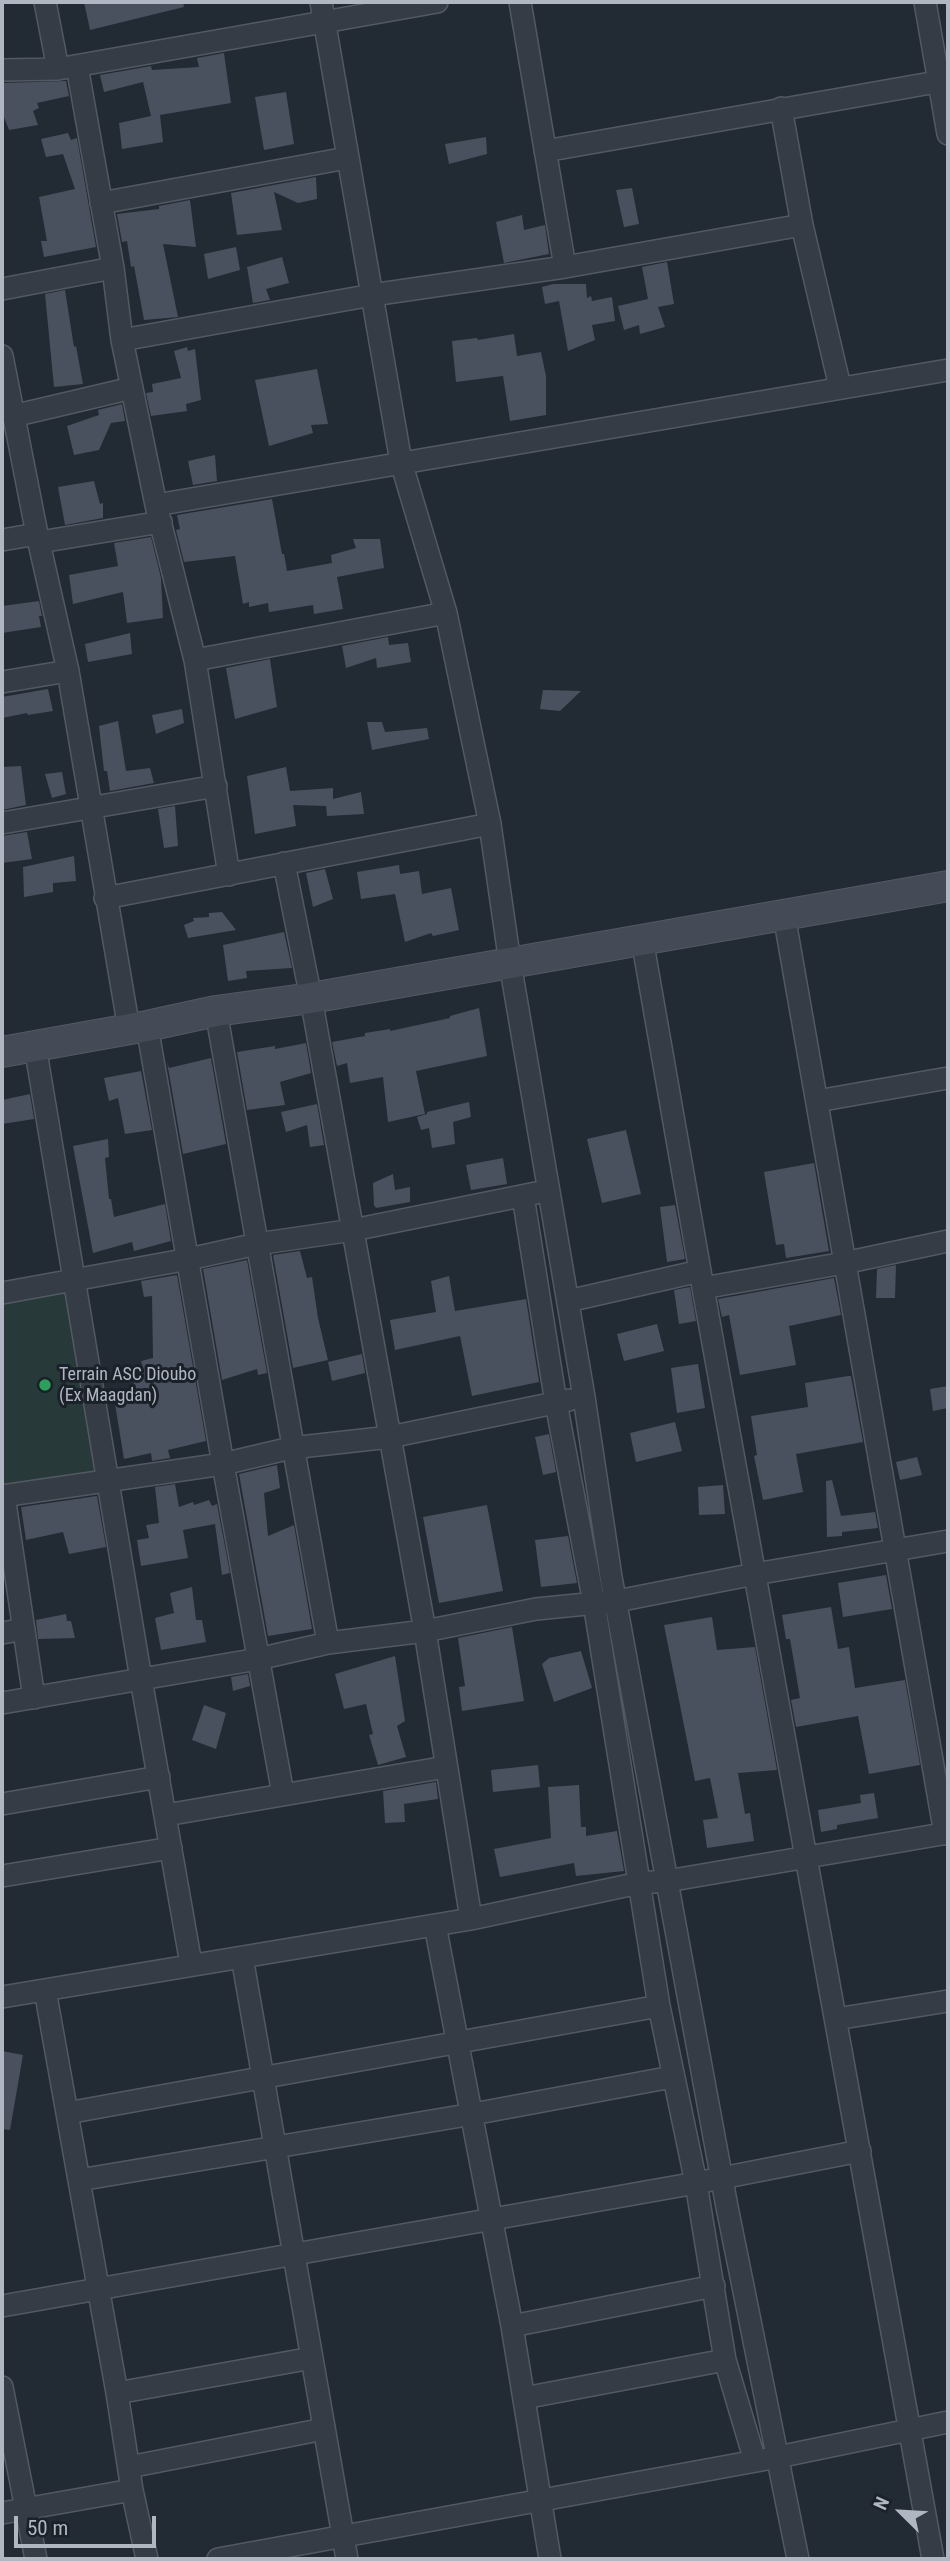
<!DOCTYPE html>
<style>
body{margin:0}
#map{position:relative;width:950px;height:2561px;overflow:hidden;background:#222a34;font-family:"Roboto Condensed",sans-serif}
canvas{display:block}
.frame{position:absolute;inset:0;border:4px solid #b0b6c2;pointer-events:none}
.north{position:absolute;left:866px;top:2477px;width:70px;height:70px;-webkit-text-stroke:5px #1b2129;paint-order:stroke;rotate:294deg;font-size:19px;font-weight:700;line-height:28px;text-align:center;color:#b0b6c2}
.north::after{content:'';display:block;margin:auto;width:24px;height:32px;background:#b0b6c2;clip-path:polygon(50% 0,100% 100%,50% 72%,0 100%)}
.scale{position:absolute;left:14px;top:2516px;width:142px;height:32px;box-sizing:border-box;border:4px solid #b0b6c2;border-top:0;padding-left:9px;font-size:21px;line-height:24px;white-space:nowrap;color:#b0b6c2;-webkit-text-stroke:5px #1b2129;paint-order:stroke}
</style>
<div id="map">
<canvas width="950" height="2561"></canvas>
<div class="frame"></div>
<div class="north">N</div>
<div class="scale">50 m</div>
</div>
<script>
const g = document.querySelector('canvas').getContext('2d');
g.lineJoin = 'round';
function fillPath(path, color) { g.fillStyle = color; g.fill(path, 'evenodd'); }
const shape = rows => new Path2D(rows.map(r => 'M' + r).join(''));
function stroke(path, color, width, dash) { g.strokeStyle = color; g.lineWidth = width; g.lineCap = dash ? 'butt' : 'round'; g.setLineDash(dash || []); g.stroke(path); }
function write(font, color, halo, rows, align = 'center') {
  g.font = font + ' "Roboto Condensed",sans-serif'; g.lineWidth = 6; g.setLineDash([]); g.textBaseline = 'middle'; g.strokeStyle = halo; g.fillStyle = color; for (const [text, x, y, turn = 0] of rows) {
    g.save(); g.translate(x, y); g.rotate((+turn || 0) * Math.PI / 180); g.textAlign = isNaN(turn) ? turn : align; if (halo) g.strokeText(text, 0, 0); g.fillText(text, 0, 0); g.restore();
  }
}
fillPath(shape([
 [72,1287,103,1471,2,1489,2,1299]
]), '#283939');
fillPath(shape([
 [84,2,183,2,184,7,90,30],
 [224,53,231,103,160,115,163,142,122,149,119,123,151,116,143,82,104,92,100,75,151,66,152,70,199,67,197,58],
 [66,81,69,96,37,103,39,108,33,111,38,125,9,130,2,112,2,83],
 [286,92,294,144,264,150,255,97],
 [68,133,71,140,77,138,96,247,44,257,41,241,47,241,39,197,75,189,63,154,46,157,41,139],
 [486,137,487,154,449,164,445,144],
 [316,177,317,199,298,203,274,192,282,230,237,235,231,193],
 [632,188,639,224,624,227,616,190],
 [190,200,196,247,163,244,178,317,144,320,134,266,131,267,127,241,122,242,117,214,159,209,159,206],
 [522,215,524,230,545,225,549,254,504,263,496,222],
 [236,247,240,270,208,279,204,254],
 [282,257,289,283,266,289,270,300,253,303,247,267],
 [667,262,674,304,658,307,665,327,640,334,639,325,624,330,618,306,648,299,642,267],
 [553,284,586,284,587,298,591,296,592,301,612,297,615,321,592,325,595,340,568,351,559,301,545,304,542,287],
 [65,290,74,347,76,346,83,384,54,387,45,294],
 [514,334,517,356,541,352,546,376,546,415,510,421,503,376,456,382,452,341,477,338,478,340],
 [187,347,188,351,195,349,201,400,186,404,187,411,151,416,146,393,153,392,152,384,181,378,174,351],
 [317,369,328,424,311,425,313,433,269,446,255,380],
 [122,404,125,421,111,423,99,450,74,455,67,426,99,415,98,410],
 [215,455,217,481,193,485,188,461],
 [94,481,100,504,103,503,103,518,65,525,58,487],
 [272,499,282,554,284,554,287,571,332,563,331,555,356,548,353,539,380,539,384,568,337,577,343,609,314,614,313,605,269,612,268,603,249,607,249,602,243,604,235,556,184,562,176,530,180,529,177,515],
 [151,537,161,578,163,618,127,623,123,592,73,604,69,575,118,566,114,543],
 [39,601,42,616,39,616,41,627,2,633,2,606],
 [130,633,132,654,88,662,85,644],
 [388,637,389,645,408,643,411,662,377,668,376,658,346,668,342,646],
 [270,659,277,707,235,719,226,668],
 [48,689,53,711,28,715,27,713,2,718,2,697],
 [543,690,581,691,560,711,540,709],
 [182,709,184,723,156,734,152,715],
 [118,721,126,771,150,768,154,783,110,791,107,771,104,771,99,726],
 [367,722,382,722,385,732,427,728,429,739,372,750],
 [21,766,26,805,2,810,2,767],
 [286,767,290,791,333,788,333,799,361,792,364,814,327,816,326,806,293,805,296,826,255,834,247,776],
 [62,772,66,794,52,798,45,774],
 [175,806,178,846,164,848,158,809],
 [27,832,32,859,2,863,2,836],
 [74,856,76,881,53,883,53,892,24,897,23,867],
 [399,865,400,874,419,871,422,894,451,888,459,930,433,936,431,933,405,942,395,894,361,899,357,872],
 [325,869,333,899,313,907,306,873],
 [222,912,236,930,188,938,184,925,194,921,193,918,209,917,209,913],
 [284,932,292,968,246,971,247,978,228,981,223,945],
 [479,1008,487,1056,416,1071,425,1114,388,1122,383,1077,350,1083,347,1063,337,1066,332,1042,365,1036,365,1033,390,1029,390,1031,450,1018,450,1016],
 [306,1043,311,1073,280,1082,285,1105,247,1110,237,1052,275,1046,275,1049],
 [211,1058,226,1144,183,1154,167,1062,169,1068],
 [141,1071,152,1130,125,1134,118,1098,109,1101,104,1078],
 [30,1094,34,1119,2,1124,2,1100],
 [469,1102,471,1117,453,1122,455,1144,432,1148,429,1128,421,1130,417,1117,427,1114,427,1112],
 [317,1104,324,1145,310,1147,307,1125,286,1132,281,1112],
 [626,1130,641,1194,602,1203,587,1139],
 [108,1139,109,1157,105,1158,109,1199,111,1199,114,1217,165,1204,171,1241,134,1251,132,1242,93,1253,73,1146],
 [503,1158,507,1184,471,1190,466,1165],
 [814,1163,829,1251,786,1258,784,1244,776,1245,764,1172],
 [393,1174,395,1190,410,1187,410,1202,376,1208,374,1205,373,1183],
 [675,1205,685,1259,667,1262,660,1207],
 [300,1251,307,1278,312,1277,318,1318,328,1360,293,1368,273,1255],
 [247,1260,267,1373,258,1375,257,1369,222,1380,203,1269],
 [896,1265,895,1298,876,1298,877,1269],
 [177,1275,206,1441,168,1450,170,1458,152,1461,151,1453,124,1459,114,1398,136,1393,132,1373,144,1371,141,1361,153,1358,152,1296,144,1297,141,1281],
 [449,1276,455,1311,526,1299,539,1382,472,1396,460,1336,395,1350,390,1320,436,1312,431,1281],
 [834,1278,841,1315,789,1326,796,1365,740,1375,729,1315,722,1317,718,1299],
 [690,1287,696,1321,679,1324,674,1290],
 [657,1324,664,1351,624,1361,617,1334],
 [362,1354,365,1373,332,1381,328,1362],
 [698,1364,705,1408,677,1413,671,1368],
 [848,1376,851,1376,863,1442,796,1454,803,1492,763,1500,754,1456,757,1455,751,1416,808,1407,805,1383],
 [948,1386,948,1408,933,1411,930,1389],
 [675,1422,682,1451,636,1462,630,1433],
 [549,1434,556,1472,543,1475,535,1437],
 [917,1457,922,1475,900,1480,896,1462],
 [277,1465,280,1488,264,1493,268,1536,294,1525,312,1629,268,1636,239,1474],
 [832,1480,841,1516,875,1512,878,1528,842,1532,842,1536,827,1537,826,1481],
 [175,1484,179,1507,193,1502,194,1505,209,1500,212,1506,217,1504,230,1573,222,1575,215,1524,183,1530,188,1558,141,1566,137,1540,149,1538,146,1525,159,1523,155,1487],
 [723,1485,725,1514,699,1515,698,1487],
 [97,1496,106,1547,69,1554,63,1532,26,1540,21,1507],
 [487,1505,503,1591,439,1603,423,1517],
 [568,1536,577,1583,541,1587,535,1540],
 [886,1575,892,1609,843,1617,838,1583],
 [192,1587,196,1620,202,1620,206,1642,161,1650,155,1618,174,1613,170,1593],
 [831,1607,838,1649,849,1647,855,1688,905,1680,920,1765,869,1774,858,1716,796,1727,791,1700,800,1698,790,1639,786,1639,782,1615],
 [66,1614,67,1621,71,1621,75,1638,38,1639,36,1620],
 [712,1617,717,1650,755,1647,777,1770,738,1773,745,1814,750,1813,754,1841,707,1848,703,1820,718,1818,710,1778,695,1781,664,1625],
 [512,1627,524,1701,462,1711,459,1687,465,1686,458,1638],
 [581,1651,592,1688,554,1702,542,1664,549,1658],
 [395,1656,405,1721,397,1726,406,1757,378,1765,369,1735,373,1734,366,1704,344,1709,335,1674],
 [248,1674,250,1686,233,1691,231,1677],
 [204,1705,226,1713,216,1749,192,1740],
 [538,1765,540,1787,493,1792,491,1770],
 [436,1782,438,1799,404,1804,405,1822,385,1823,383,1791],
 [579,1785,581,1827,586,1827,586,1836,617,1831,624,1871,576,1876,574,1863,500,1877,494,1849,551,1838,548,1787],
 [874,1793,878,1818,837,1825,837,1829,821,1832,818,1810,861,1803,860,1795],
 [2,2051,23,2055,10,2130,2,2129]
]), '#49515e');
const minor = shape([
 [45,2,58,69],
 [321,2,401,462,446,613,490,824,510,963,584,1397,611,1577,727,2207,798,2559],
 [520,2,565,267],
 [925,2,948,134],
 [77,66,113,268,122,340,156,505,195,660,229,875],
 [2,70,58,69,437,2],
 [781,108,802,225,840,387],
 [545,151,948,80],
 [101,203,347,158],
 [2,289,113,268],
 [122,340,372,295,565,267,802,225],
 [2,356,37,534,68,671,129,1029],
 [13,416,132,388],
 [156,505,948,370],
 [2,540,37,534],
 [40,542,161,522],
 [195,660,446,613],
 [2,682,68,671],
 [2,823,216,786],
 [284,863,311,998,425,1631,471,1919],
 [105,898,490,824],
 [784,915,945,1834],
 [642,939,703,1288,933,2559],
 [216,1011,328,1643],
 [147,1026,223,1464,283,1794],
 [35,1046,141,1679,191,1964],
 [817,1101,948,1078],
 [523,1196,556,1403,594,1603,659,2006,696,2183,725,2360,755,2461],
 [703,1288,844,1263,948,1241],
 [2,1293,189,1259,257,1244,353,1230,536,1193],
 [568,1301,700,1271],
 [2,1496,223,1464,291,1448,390,1437,569,1400],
 [4,1496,34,1698],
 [2,1633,24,1629],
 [2,1703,258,1659,328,1643,425,1631,536,1609,617,1601,755,1574,948,1541],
 [2,1804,159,1777],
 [166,1815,446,1767],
 [2,1876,171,1848],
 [435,1925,512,2326,550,2559],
 [242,1957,347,2559],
 [45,1990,117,2393,132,2490,147,2559],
 [2,1997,471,1919,639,1883,667,1881,948,1833],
 [836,2019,948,2001],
 [67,2113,659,2006],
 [79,2180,473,2114,672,2077],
 [2,2306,696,2183,860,2151],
 [512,2326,714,2286],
 [2,2387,36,2559],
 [117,2393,312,2358],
 [524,2398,725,2360],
 [129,2467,324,2429],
 [2,2513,132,2490],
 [218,2559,778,2457,948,2422]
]);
const secondary = shape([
 [2,1052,147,1026,216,1011,311,998,948,886]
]);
stroke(minor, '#535963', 24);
stroke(secondary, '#535963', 32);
stroke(minor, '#353c45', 21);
stroke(secondary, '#444b57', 30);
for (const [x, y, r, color] of [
 [45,1385,7,"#2e9e5b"]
]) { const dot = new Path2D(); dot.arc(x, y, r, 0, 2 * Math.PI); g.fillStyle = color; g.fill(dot); stroke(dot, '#1b2129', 2.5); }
write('18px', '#b0b6c2', '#1b2129', [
 ["Terrain ASC Dioubo",59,1375],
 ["(Ex Maagdan)",59,1396]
], 'left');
</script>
